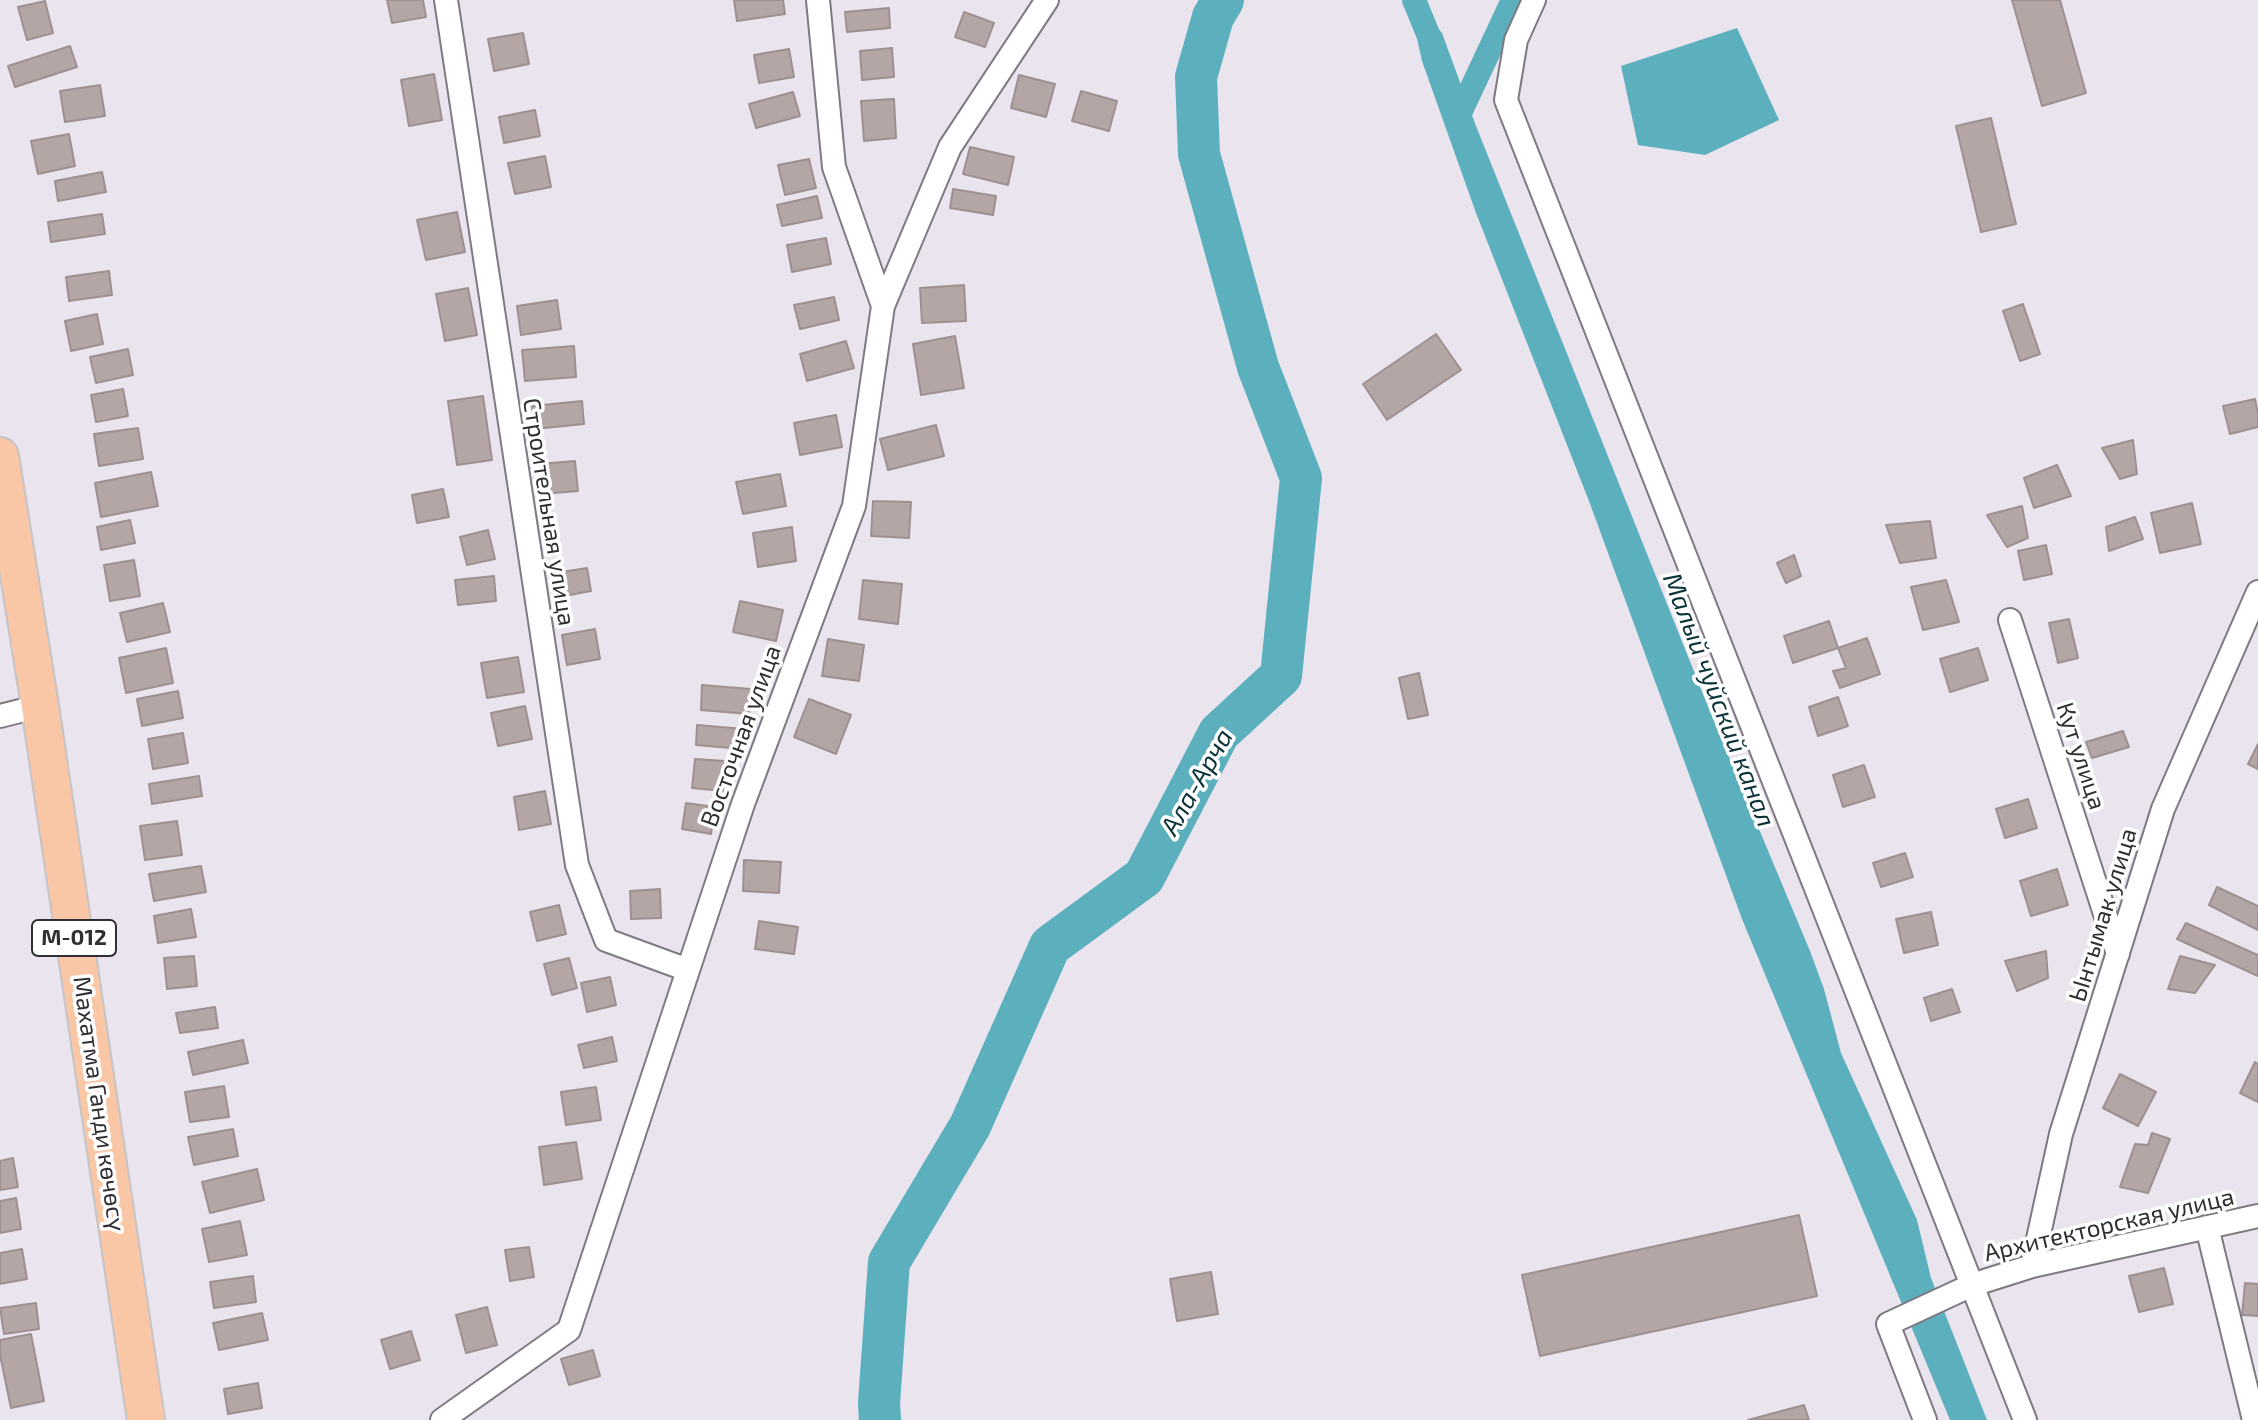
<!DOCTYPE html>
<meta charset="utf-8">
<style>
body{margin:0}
canvas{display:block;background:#eae4ef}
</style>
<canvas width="2258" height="1420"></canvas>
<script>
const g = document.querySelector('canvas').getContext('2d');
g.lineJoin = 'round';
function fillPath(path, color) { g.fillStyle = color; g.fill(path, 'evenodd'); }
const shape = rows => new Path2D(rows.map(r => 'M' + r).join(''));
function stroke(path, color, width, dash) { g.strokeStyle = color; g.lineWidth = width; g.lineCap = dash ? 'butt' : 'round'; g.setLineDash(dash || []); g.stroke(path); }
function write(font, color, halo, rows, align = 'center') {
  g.font = font + ' "Exo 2",sans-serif'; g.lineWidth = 7; g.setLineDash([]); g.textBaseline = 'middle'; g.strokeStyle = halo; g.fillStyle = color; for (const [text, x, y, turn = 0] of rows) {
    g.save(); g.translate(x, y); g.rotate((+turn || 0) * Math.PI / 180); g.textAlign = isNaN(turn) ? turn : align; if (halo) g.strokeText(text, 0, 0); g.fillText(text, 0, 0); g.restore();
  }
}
fillPath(shape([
 [1429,18,1442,33,1476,126,1715,724,1810,951,1824,989,1841,1053,1917,1220,1931,1278,1987,1420,1950,1420,1742,919,1589,501,1476,213,1422,61,1414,25],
 [1737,28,1779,120,1705,155,1638,145,1621,66]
]), '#5cafbd');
stroke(shape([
 [1414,0,1435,51],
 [1460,113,1513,0]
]), '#5cafbd', 24);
stroke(shape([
 [880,1420,879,1403,889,1262,970,1126,1050,946,1144,877,1219,733,1281,676,1301,478,1258,367,1199,154,1196,77,1213,17,1223,0]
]), '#5cafbd', 42);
const building = shape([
 [387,0,423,0,426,17,392,23,387,0],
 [734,0,783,0,785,14,737,21,734,0],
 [2012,0,2060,0,2086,93,2042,106,2012,0],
 [45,1,53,33,27,40,18,7,45,1],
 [889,8,890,28,847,32,845,12,889,8],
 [964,12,994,23,985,47,955,37,964,12],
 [523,33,529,64,494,71,488,39,523,33],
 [70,46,77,67,15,87,8,66,70,46],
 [892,48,894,77,862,80,860,51,892,48],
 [789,49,794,77,759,83,754,55,789,49],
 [434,74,442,120,409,126,401,80,434,74],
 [1019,75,1055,84,1046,117,1011,108,1019,75],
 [100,85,105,116,65,122,60,91,100,85],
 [1081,91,1117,101,1109,131,1072,121,1081,91],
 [793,92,800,116,756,128,749,104,793,92],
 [894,99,896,138,864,141,861,101,894,99],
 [535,110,540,136,504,143,499,117,535,110],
 [1991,118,2016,224,1981,232,1956,126,1991,118],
 [69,134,75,166,38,174,31,141,69,134],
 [970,147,1014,157,1008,185,963,174,970,147],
 [545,156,551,187,515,194,508,163,545,156],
 [809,159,816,188,785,195,778,165,809,159],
 [102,172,106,192,58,201,55,181,102,172],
 [953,189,996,196,993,215,950,208,953,189],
 [817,196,822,218,782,226,777,205,817,196],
 [457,212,465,252,426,260,417,220,457,212],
 [102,214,105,234,51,242,48,222,102,214],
 [826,238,831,264,792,272,787,245,826,238],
 [109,271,112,295,69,301,66,277,109,271],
 [964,285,966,321,922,323,920,288,964,285],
 [468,288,477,335,445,341,436,294,468,288],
 [834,297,839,320,800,329,794,305,834,297],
 [557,300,561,329,521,335,517,306,557,300],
 [2023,304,2040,354,2020,361,2003,311,2023,304],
 [97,314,103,344,71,351,65,321,97,314],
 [1436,334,1461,370,1387,420,1363,384,1436,334],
 [955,336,964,388,921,395,913,344,955,336],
 [846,341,854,368,807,381,800,354,846,341],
 [574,346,576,377,525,381,522,350,574,346],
 [128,349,133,375,96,383,90,357,128,349],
 [123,389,128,416,96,422,91,395,123,389],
 [483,396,492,460,457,465,448,401,483,396],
 [2255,399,2258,414,2258,427,2230,434,2223,406,2255,399],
 [582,401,584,424,535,429,532,406,582,401],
 [836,415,842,447,800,455,794,423,836,415],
 [936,425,944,456,888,470,880,439,936,425],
 [138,428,143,459,99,466,94,434,138,428],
 [2133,440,2137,474,2120,479,2102,448,2133,440],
 [575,461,578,491,542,494,539,464,575,461],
 [2057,465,2071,496,2034,508,2024,478,2057,465],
 [151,472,158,506,101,517,95,483,151,472],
 [780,474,786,506,743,514,736,482,780,474],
 [443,489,449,517,417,523,412,495,443,489],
 [873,501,911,502,909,538,871,536,873,501],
 [2192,503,2201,544,2160,553,2151,513,2192,503],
 [2022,506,2028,538,2007,547,1987,515,2022,506],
 [2135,517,2143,539,2109,551,2106,527,2135,517],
 [130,520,135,543,101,550,97,527,130,520],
 [1930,521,1936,558,1900,563,1886,525,1930,521],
 [792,527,796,561,758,567,753,533,792,527],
 [488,530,495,559,467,565,460,537,488,530],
 [2046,545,2052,574,2024,580,2018,551,2046,545],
 [1794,555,1801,576,1786,583,1777,563,1794,555],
 [134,560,140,596,110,601,104,565,134,560],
 [587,568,591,591,559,597,555,573,587,568],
 [494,576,496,601,458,605,455,580,494,576],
 [863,580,902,584,898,624,859,619,863,580],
 [1946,580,1959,622,1923,630,1911,587,1946,580],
 [740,601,783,610,776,641,733,632,740,601],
 [163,603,170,632,127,642,120,613,163,603],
 [2069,619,2078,658,2058,663,2049,623,2069,619],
 [1829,621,1838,648,1793,663,1784,636,1829,621],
 [595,629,600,659,567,665,562,635,595,629],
 [1867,638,1880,674,1840,688,1833,671,1846,668,1838,648,1867,638],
 [828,639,864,645,859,681,822,676,828,639],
 [166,648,173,683,126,693,119,658,166,648],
 [1978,648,1988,680,1950,692,1940,659,1978,648],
 [518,657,524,692,487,698,481,663,518,657],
 [1419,673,1428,715,1408,719,1399,678,1419,673],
 [702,685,751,689,749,714,701,710,702,685],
 [178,691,183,718,142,726,137,699,178,691],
 [1838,697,1848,726,1818,736,1809,707,1838,697],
 [809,699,851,715,836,754,794,737,809,699],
 [525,706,532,739,498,746,491,713,525,706],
 [697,725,744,729,743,749,696,745,697,725],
 [2123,731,2129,747,2092,758,2086,742,2123,731],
 [183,733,188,763,153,769,148,739,183,733],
 [2258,744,2258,769,2248,764,2258,744],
 [695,759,725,761,723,791,692,788,695,759],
 [1864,765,1875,797,1843,807,1833,775,1864,765],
 [199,776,202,796,152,804,149,784,199,776],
 [545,791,551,824,519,830,514,797,545,791],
 [2028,799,2037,828,2005,838,1996,809,2028,799],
 [686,803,715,807,711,834,682,829,686,803],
 [177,821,182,855,145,860,140,826,177,821],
 [1905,853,1913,877,1881,887,1873,863,1905,853],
 [744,860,781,862,779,893,743,891,744,860],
 [201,866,206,892,154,901,149,874,201,866],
 [2057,869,2068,905,2031,916,2020,881,2057,869],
 [2217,887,2258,906,2258,930,2209,905,2217,887],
 [660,889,661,918,631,919,630,891,660,889],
 [559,905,566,934,537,941,530,912,559,905],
 [191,909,196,937,158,943,154,916,191,909],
 [1931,912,1938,945,1904,953,1896,919,1931,912],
 [759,921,798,927,794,954,755,949,759,921],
 [2186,923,2258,955,2258,976,2177,939,2186,923],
 [2046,951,2048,978,2017,991,2005,961,2046,951],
 [194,956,197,986,167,989,164,958,194,956],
 [2180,956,2215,965,2195,993,2168,989,2180,956],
 [569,958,577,988,552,995,544,964,569,958],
 [610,977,616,1005,587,1012,581,983,610,977],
 [1952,989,1960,1012,1931,1021,1924,998,1952,989],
 [215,1007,218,1028,180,1033,176,1013,215,1007],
 [612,1037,617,1061,584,1068,578,1045,612,1037],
 [243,1040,248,1063,193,1075,188,1052,243,1040],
 [2255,1062,2258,1064,2258,1102,2240,1093,2255,1062],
 [2120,1074,2156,1092,2138,1126,2103,1108,2120,1074],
 [224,1086,229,1117,190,1122,185,1092,224,1086],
 [596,1087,601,1120,566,1125,561,1092,596,1087],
 [233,1129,238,1156,194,1165,188,1137,233,1129],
 [2152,1133,2170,1139,2148,1193,2120,1187,2135,1144,2148,1145,2152,1133],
 [576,1142,582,1179,544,1185,539,1147,576,1142],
 [13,1158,18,1187,0,1190,0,1161,13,1158],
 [257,1169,264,1200,210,1213,202,1182,257,1169],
 [16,1198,21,1229,0,1233,0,1201,16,1198],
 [1799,1215,1817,1296,1540,1356,1522,1275,1799,1215],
 [240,1221,247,1255,209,1262,202,1229,240,1221],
 [529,1247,534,1277,510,1281,505,1250,529,1247],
 [22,1249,27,1279,0,1284,0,1253,22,1249],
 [2164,1268,2173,1304,2139,1312,2129,1276,2164,1268],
 [1211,1272,1218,1314,1177,1321,1170,1279,1211,1272],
 [253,1276,256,1302,214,1308,210,1282,253,1276],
 [2245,1283,2258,1284,2258,1316,2242,1315,2245,1283],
 [36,1303,39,1329,4,1334,0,1308,36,1303],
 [487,1307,497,1345,466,1353,456,1315,487,1307],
 [262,1313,268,1340,219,1350,213,1323,262,1313],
 [411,1331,420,1360,390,1369,381,1340,411,1331],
 [31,1334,44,1401,11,1408,0,1355,0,1340,31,1334],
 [593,1350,600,1376,569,1385,561,1359,593,1350],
 [258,1383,262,1408,228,1414,224,1389,258,1383],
 [1804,1405,1809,1420,1748,1420,1804,1405]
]);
fillPath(building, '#b5a6a6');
stroke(building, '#9e908f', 2);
const street = shape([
 [446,0,577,865,606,940,688,970],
 [1534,0,1516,40,1506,100,2025,1420],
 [883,306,950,147,1047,0],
 [2010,620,2118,954],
 [0,716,40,706],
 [2207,1227,2254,1420],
 [2032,1266,2061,1134,2163,809,2258,592],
 [442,1420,569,1330,743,804,854,506,883,306,834,167,818,0],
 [1925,1420,1888,1324,1972,1285,2032,1266,2258,1216]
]);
const primary = shape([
 [0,456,40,706,146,1420]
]);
stroke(street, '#7e7983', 26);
stroke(primary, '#c5c4c6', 40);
stroke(street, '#fff', 22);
stroke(primary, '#f9c7a6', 36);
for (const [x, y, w] of [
 [74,938,84]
]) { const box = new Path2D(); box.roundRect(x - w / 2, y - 18, w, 36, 6); g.fillStyle = '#fff'; g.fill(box); stroke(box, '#312e33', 2); }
write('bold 22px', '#312e33', null, [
 ["М-012",74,938]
]);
write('24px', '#312e33', '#fff', [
 ["Строительная улица",549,512,81],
 ["Восточная улица",741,736,-70],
 ["Кут улица",2081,756,72],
 ["Ынтымак улица",2103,915,-73],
 ["Махатма Ганди көчөсү",99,1104,82],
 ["Архитекторская улица",2109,1225,-13]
]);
write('italic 26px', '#0a3339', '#fff', [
 ["Малый чуйский канал",1719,700,69],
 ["Ала-Арча",1197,782,-60]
]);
</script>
